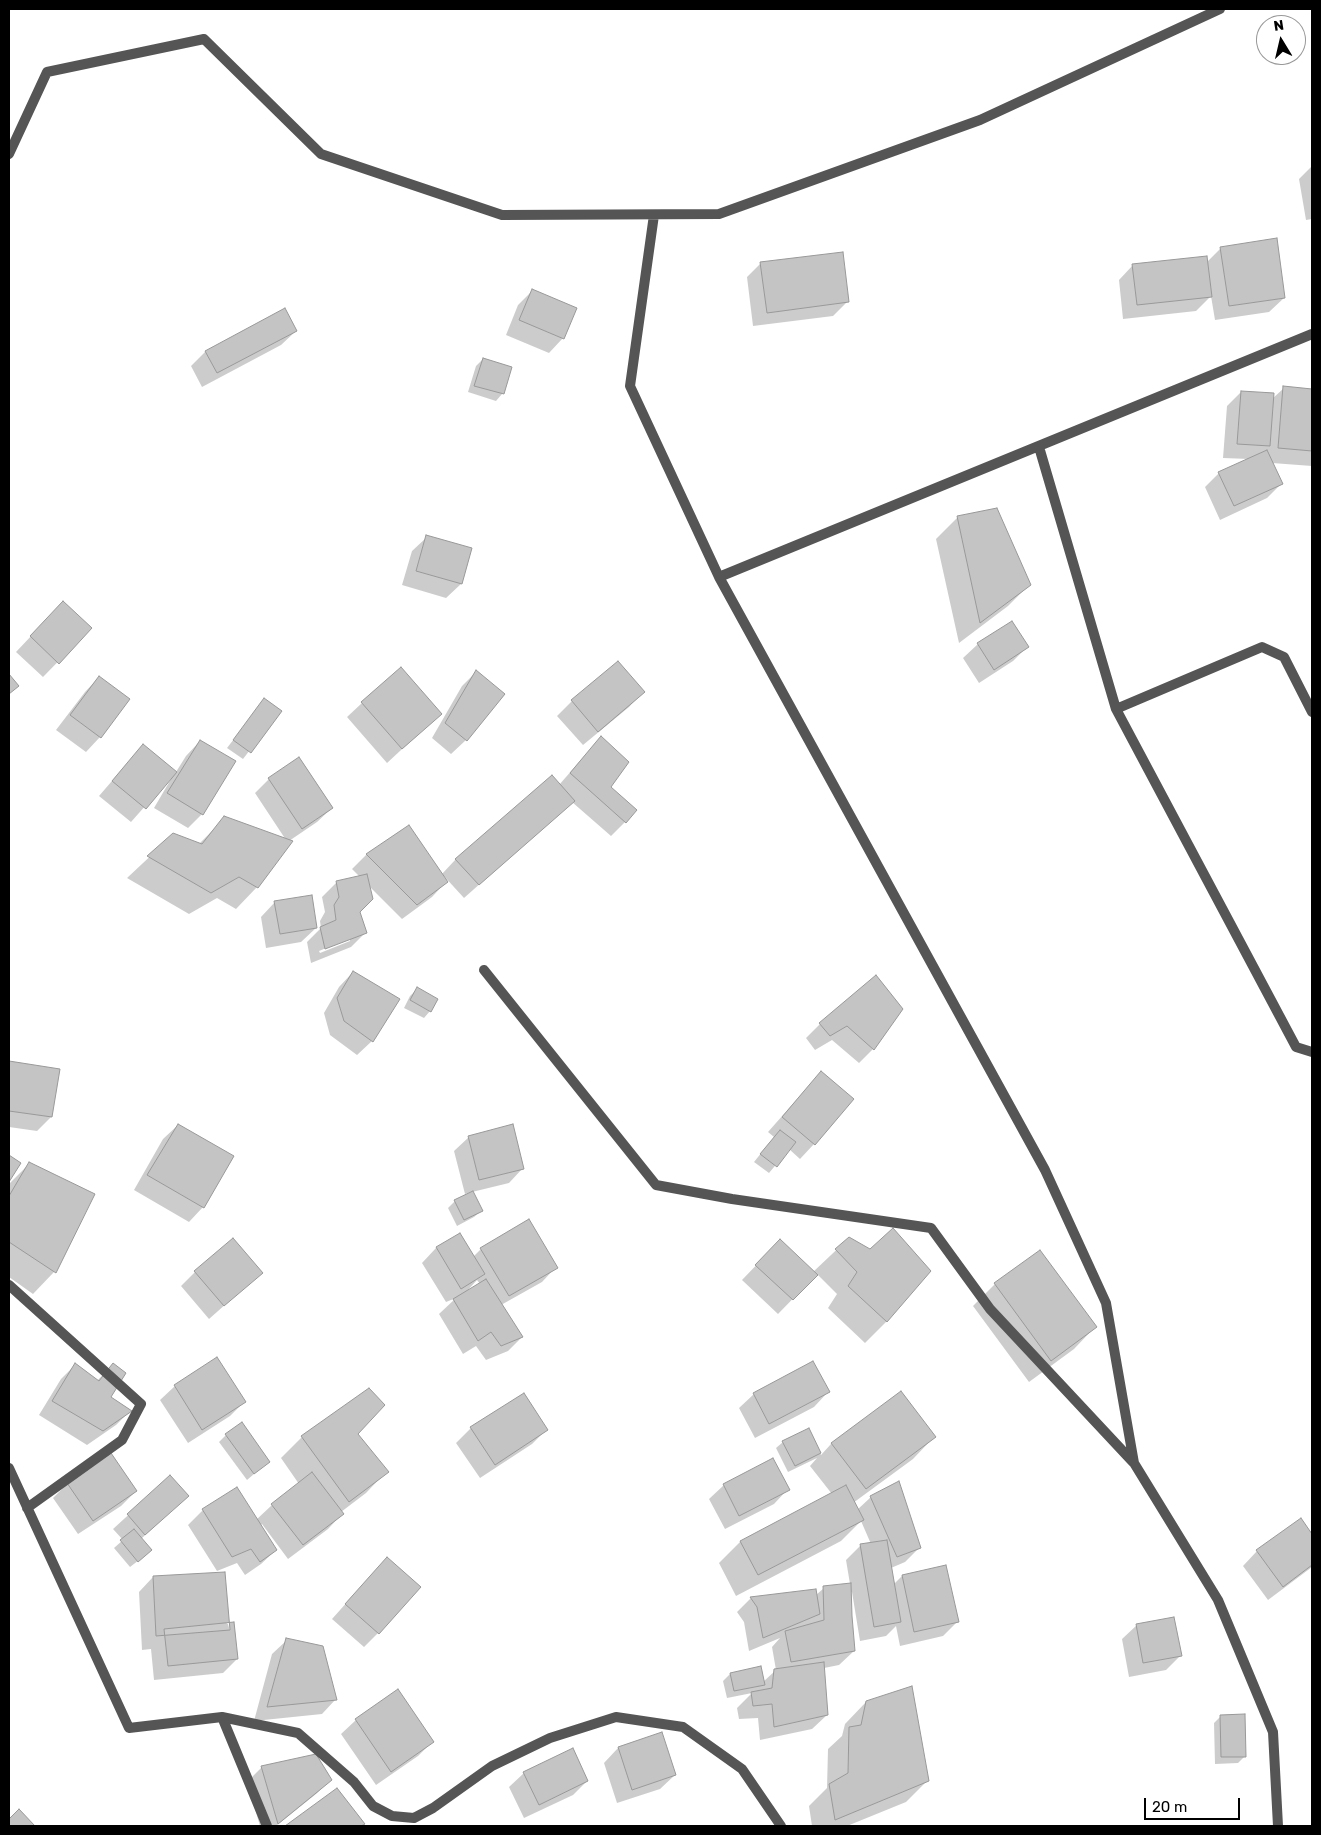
<!DOCTYPE html>
<style>
body{margin:0}
#map{position:relative;width:1321px;height:1835px;overflow:hidden;background:#fff;font-family:Rubik,sans-serif}
canvas{display:block}
.frame{position:absolute;inset:0;border:10px solid #000;pointer-events:none}
.north{position:absolute;left:1256px;top:15px;width:50px;height:50px;box-sizing:border-box;background:#fff;border:1px solid #999;border-radius:50%;rotate:351deg;font-size:14px;font-weight:700;line-height:20px;text-align:center;color:#000}
.north::after{content:'';display:block;margin:auto;width:18px;height:22px;background:#000;clip-path:polygon(50% 0,100% 100%,50% 72%,0 100%)}
.scale{position:absolute;left:1144px;top:1798px;width:96px;height:22px;box-sizing:border-box;border:2px solid #000;border-top:0;padding-left:6px;font-size:15px;line-height:18px;white-space:nowrap;color:#000;-webkit-text-stroke:4px #fff;paint-order:stroke}
</style>
<div id="map">
<canvas width="1321" height="1835"></canvas>
<div class="frame"></div>
<div class="north">N</div>
<div class="scale">20 m</div>
</div>
<script>
const g = document.querySelector('canvas').getContext('2d');
g.lineJoin = 'round';
function fillPath(path, color) { g.fillStyle = color; g.fill(path, 'evenodd'); }
const shape = rows => new Path2D(rows.map(r => 'M' + r).join(''));
function stroke(path, color, width, dash) { g.strokeStyle = color; g.lineWidth = width; g.lineCap = dash ? 'butt' : 'round'; g.setLineDash(dash || []); g.stroke(path); }
fillPath(shape([
 [1312,166,1312,219,1306,220,1299,179],
 [1221,248,1284,298,1269,312,1215,320,1211,296,1196,311,1123,319,1119,280,1133,265,1207,262],
 [761,263,847,302,833,316,753,326,747,277],
 [533,290,563,338,549,353,506,335,518,305],
 [285,310,296,331,281,345,202,387,191,366,205,352],
 [483,359,511,367,502,394,496,401,468,392,476,366],
 [1284,388,1312,390,1312,466,1272,463,1281,484,1267,498,1220,520,1205,487,1219,473,1249,459,1223,458,1227,406,1241,392,1272,399],
 [958,517,1030,584,1008,606,959,643,936,539],
 [427,537,461,584,446,598,402,585,412,551],
 [49,617,91,628,43,677,16,652],
 [978,644,1027,647,1013,661,979,683,963,658],
 [618,663,643,692,629,707,583,745,557,716,572,701],
 [476,672,466,740,451,754,432,738,462,686],
 [99,677,128,699,100,737,86,752,56,730,85,692],
 [264,700,280,711,243,759,227,748],
 [362,703,440,714,387,763,347,717],
 [601,737,609,788,625,822,611,836,572,802,464,898,443,875,446,882,432,897,402,919,369,886,359,912,365,933,351,947,311,963,307,942,321,928,320,921,325,912,322,897,337,882,360,877,352,869,366,855,409,827,441,875,456,859,559,785],
 [350,938,350,941,320,953,319,951],
 [200,741,202,814,188,828,154,808,171,779,170,778,131,822,99,796,143,745,176,772,186,756],
 [269,779,332,808,317,822,289,841,257,887,236,909,217,898,189,914,127,878,174,834,199,844,225,818,286,840,255,793],
 [275,902,316,928,301,942,266,948,261,917],
 [353,972,372,1041,357,1055,330,1035,324,1013,339,987],
 [417,989,430,1011,424,1018,404,1008,410,996],
 [901,1009,873,1049,859,1063,832,1040,815,1050,806,1038,820,1024],
 [9,1062,58,1070,51,1117,37,1131,9,1127],
 [821,1072,814,1144,800,1159,789,1149,769,1173,754,1162,774,1137,768,1132],
 [178,1125,203,1207,189,1222,134,1190,163,1139],
 [469,1137,523,1168,509,1183,472,1192,481,1211,474,1217,457,1226,448,1208,455,1201,472,1192,465,1194,454,1151],
 [30,1163,94,1195,54,1272,33,1294,9,1277,9,1184],
 [460,1235,473,1257,481,1249,556,1267,542,1282,501,1305,522,1337,508,1351,486,1360,476,1346,463,1354,439,1314,456,1298,446,1302,422,1263,436,1248],
 [477,1280,480,1284,467,1291],
 [849,1238,887,1321,865,1343,828,1308,837,1294,817,1274,778,1314,742,1280,766,1255,813,1272],
 [1039,1252,1095,1327,1074,1349,1029,1382,973,1306,995,1284],
 [195,1272,261,1273,209,1319,181,1286],
 [76,1364,97,1381,113,1364,110,1397,130,1411,116,1425,87,1445,39,1415,61,1379],
 [175,1386,244,1402,230,1416,188,1443,160,1400],
 [828,1392,814,1407,755,1438,739,1408,754,1394],
 [901,1393,934,1437,913,1459,853,1503,857,1510,871,1497,919,1548,905,1562,891,1568,894,1584,902,1576,957,1622,943,1636,900,1646,896,1626,886,1636,860,1641,852,1592,850,1592,854,1651,839,1665,824,1668,827,1715,812,1729,760,1740,758,1718,739,1719,737,1708,752,1693,727,1698,723,1681,730,1674,763,1682,776,1670,772,1647,780,1638,749,1651,744,1622,737,1612,751,1598,815,1590,816,1595,824,1588,850,1584,846,1560,860,1546,871,1544,861,1521,841,1541,736,1596,719,1563,740,1542,832,1494,810,1466,817,1458,788,1472,776,1448,783,1442,808,1429,821,1455,831,1444],
 [523,1395,546,1430,532,1444,480,1478,456,1443,471,1428],
 [356,1434,387,1471,366,1493,341,1512,342,1514,328,1529,288,1559,262,1524,260,1526,276,1550,261,1564,245,1575,237,1563,217,1571,188,1525,203,1510,236,1489,256,1520,272,1505,299,1484,281,1458,302,1437],
 [226,1435,268,1462,247,1480,219,1442],
 [170,1477,187,1496,141,1539,143,1557,130,1567,114,1548,123,1540,113,1529],
 [67,1484,136,1491,121,1506,78,1534,53,1498],
 [724,1485,788,1489,774,1504,725,1529,709,1499],
 [1300,1520,1312,1536,1312,1567,1268,1600,1243,1566,1257,1551],
 [373,1573,378,1633,364,1647,332,1619],
 [153,1577,228,1624,237,1659,223,1673,154,1680,151,1649,142,1650,139,1592],
 [1137,1625,1180,1656,1166,1670,1129,1677,1122,1639],
 [287,1640,336,1699,322,1714,254,1721,272,1654],
 [397,1691,432,1742,418,1756,376,1785,341,1734,356,1720],
 [866,1702,927,1781,906,1802,847,1826,812,1826,809,1806,827,1788,828,1749,842,1736,845,1724],
 [1221,1716,1245,1756,1238,1763,1215,1764,1214,1723],
 [661,1734,675,1775,660,1789,617,1803,604,1763,618,1748],
 [262,1767,330,1780,316,1794,276,1826,260,1826,247,1782],
 [524,1773,587,1781,573,1795,524,1818,509,1787],
 [337,1789,363,1824,360,1826,288,1826]
]), '#0003');
const building = shape([
 [1277,238,1285,298,1229,306,1220,247,1277,238],
 [843,252,849,302,767,313,760,262,843,252],
 [1207,256,1212,297,1137,305,1132,264,1207,256],
 [532,289,577,308,564,339,519,320,532,289],
 [285,308,297,331,217,373,205,351,285,308],
 [483,358,512,367,504,394,474,386,483,358],
 [1283,386,1312,389,1312,451,1278,448,1283,386],
 [1241,391,1274,393,1270,446,1237,444,1241,391],
 [1267,450,1283,484,1234,506,1218,472,1267,450],
 [997,508,1031,585,980,623,957,516,997,508],
 [426,535,472,548,462,584,416,571,426,535],
 [63,601,92,628,59,664,30,636,63,601],
 [1012,621,1029,647,994,670,977,643,1012,621],
 [618,661,645,692,598,732,571,700,618,661],
 [401,667,442,714,402,749,361,702,401,667],
 [476,670,505,694,467,741,445,723,476,670],
 [9,674,19,686,9,694,9,674],
 [99,676,130,699,101,738,70,715,99,676],
 [264,698,282,711,251,753,233,740,264,698],
 [601,736,629,762,611,787,637,810,626,823,570,773,601,736],
 [200,740,236,761,203,815,167,793,200,740],
 [143,744,177,772,146,809,112,781,143,744],
 [299,757,333,808,302,829,268,778,299,757],
 [552,775,575,801,479,885,455,859,552,775],
 [224,816,293,841,258,888,239,877,211,893,147,856,173,833,202,844,224,816],
 [409,825,448,882,417,905,366,854,409,825],
 [367,874,373,899,360,912,367,933,325,949,320,927,336,920,334,905,339,897,336,881,367,874],
 [312,895,317,928,280,934,274,901,312,895],
 [353,971,400,999,373,1042,344,1021,337,998,353,971],
 [876,975,903,1009,874,1050,847,1026,830,1036,819,1023,876,975],
 [417,987,438,999,431,1012,410,1000,417,987],
 [9,1061,60,1069,52,1117,9,1111,9,1061],
 [821,1071,854,1099,815,1145,782,1117,821,1071],
 [178,1124,234,1156,204,1208,147,1175,178,1124],
 [513,1124,524,1169,479,1180,468,1136,513,1124],
 [780,1130,796,1142,777,1167,760,1154,780,1130],
 [9,1155,21,1163,9,1182,9,1155],
 [29,1162,95,1194,56,1273,9,1242,9,1196,29,1162],
 [473,1191,483,1211,464,1220,454,1200,473,1191],
 [529,1219,558,1268,509,1296,480,1248,529,1219],
 [893,1228,931,1271,887,1322,848,1286,857,1272,835,1249,849,1237,870,1249,893,1228],
 [460,1233,485,1274,461,1289,436,1247,460,1233],
 [233,1238,263,1273,224,1306,194,1271,233,1238],
 [780,1239,818,1275,793,1300,755,1265,780,1239],
 [1040,1250,1097,1327,1051,1361,994,1283,1040,1250],
 [486,1279,523,1337,501,1346,491,1332,478,1341,453,1299,486,1279],
 [217,1357,246,1402,202,1430,174,1385,217,1357],
 [813,1361,830,1392,769,1424,753,1393,813,1361],
 [75,1363,99,1381,113,1363,126,1373,111,1397,132,1411,103,1431,52,1401,75,1363],
 [369,1388,385,1405,358,1434,389,1472,349,1502,301,1436,369,1388],
 [901,1391,936,1437,866,1489,831,1443,901,1391],
 [524,1393,548,1430,495,1465,470,1427,524,1393],
 [242,1422,270,1462,254,1474,225,1434,242,1422],
 [809,1428,821,1453,795,1466,782,1441,809,1428],
 [111,1453,137,1491,93,1521,67,1483,111,1453],
 [773,1458,790,1490,739,1516,723,1484,773,1458],
 [312,1472,344,1514,303,1545,271,1504,312,1472],
 [170,1475,189,1496,145,1535,127,1514,170,1475],
 [899,1481,921,1548,897,1557,870,1496,899,1481],
 [846,1485,864,1520,758,1575,740,1541,846,1485],
 [237,1487,277,1550,260,1562,251,1549,232,1557,202,1509,237,1487],
 [1301,1518,1312,1534,1312,1565,1283,1587,1256,1550,1301,1518],
 [134,1529,152,1550,138,1562,120,1540,134,1529],
 [887,1540,901,1622,874,1627,860,1544,887,1540],
 [387,1557,421,1587,379,1634,345,1604,387,1557],
 [946,1565,959,1622,914,1632,902,1575,946,1565],
 [225,1572,230,1630,156,1636,153,1576,225,1572],
 [851,1583,852,1616,855,1651,791,1662,785,1631,824,1620,823,1586,851,1583],
 [816,1589,820,1614,763,1638,757,1607,750,1597,816,1589],
 [1174,1617,1182,1656,1143,1663,1136,1624,1174,1617],
 [234,1622,238,1659,168,1666,164,1629,234,1622],
 [286,1638,323,1646,337,1700,267,1707,286,1638],
 [824,1662,828,1715,774,1727,772,1704,753,1706,751,1692,772,1688,774,1669,824,1662],
 [761,1666,765,1685,734,1691,730,1673,761,1666],
 [912,1686,929,1781,835,1820,829,1784,848,1773,849,1727,861,1725,866,1701,912,1686],
 [398,1689,434,1742,391,1772,355,1719,398,1689],
 [1245,1714,1246,1757,1221,1757,1220,1715,1245,1714],
 [662,1732,676,1775,632,1790,618,1747,662,1732],
 [573,1748,588,1781,539,1805,523,1772,573,1748],
 [316,1754,332,1780,278,1824,261,1766,316,1754],
 [337,1788,365,1824,361,1826,285,1826,337,1788],
 [19,1809,35,1826,9,1826,9,1819,19,1809]
]);
fillPath(building, '#c4c4c4');
stroke(building, '#999', 1);
stroke(shape([
 [9,154,47,72,204,39,321,154,502,215,719,214,980,120,1220,9],
 [654,215,630,386,719,577,1312,334],
 [1039,447,1116,709,1296,1047,1312,1052],
 [719,577,1045,1170,1106,1303,1134,1463,1218,1600,1273,1732,1278,1826],
 [1116,709,1262,647,1284,657,1312,712],
 [484,970,656,1185,732,1199,931,1228,990,1309,1133,1462],
 [9,1285,141,1404,122,1440,27,1508],
 [9,1468,129,1728,222,1717,298,1733,354,1782,373,1806,392,1816,414,1818,433,1808,492,1766,550,1738,616,1717,683,1727,742,1769,781,1826],
 [222,1717,267,1826]
]), '#555', 10);
</script>
